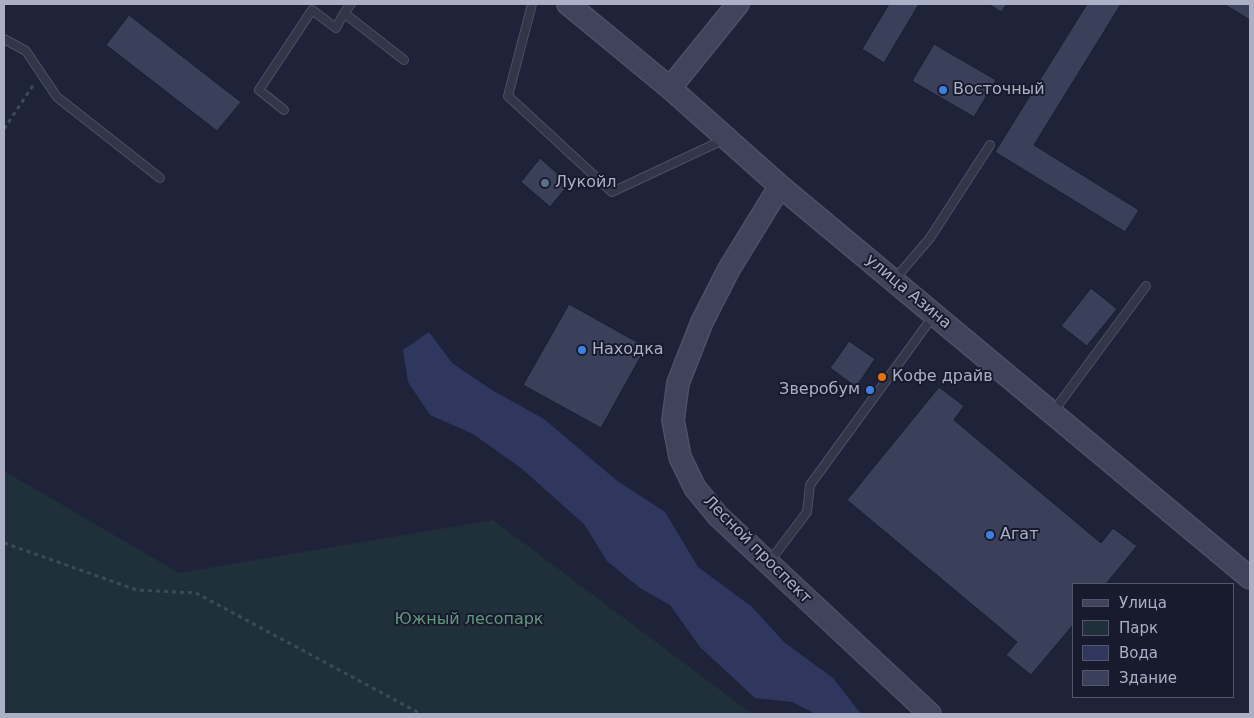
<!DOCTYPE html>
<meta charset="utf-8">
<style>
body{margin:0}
#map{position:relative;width:1254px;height:718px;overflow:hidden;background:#1e2339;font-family:"DejaVu Sans",sans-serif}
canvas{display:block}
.frame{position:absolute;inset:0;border:5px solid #acb0c6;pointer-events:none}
.legend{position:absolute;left:1072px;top:583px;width:162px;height:115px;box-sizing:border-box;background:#181b2d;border:1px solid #53576a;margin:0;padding:6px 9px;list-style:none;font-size:15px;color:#acb0c6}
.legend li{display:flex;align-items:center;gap:10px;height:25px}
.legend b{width:25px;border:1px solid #53576a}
</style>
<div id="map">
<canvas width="1254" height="718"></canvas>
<div class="frame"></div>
<ul class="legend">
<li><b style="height:6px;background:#40435c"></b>Улица</li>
<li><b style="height:14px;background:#20303a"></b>Парк</li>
<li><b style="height:14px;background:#2f375f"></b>Вода</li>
<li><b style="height:14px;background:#3a4059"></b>Здание</li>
</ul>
</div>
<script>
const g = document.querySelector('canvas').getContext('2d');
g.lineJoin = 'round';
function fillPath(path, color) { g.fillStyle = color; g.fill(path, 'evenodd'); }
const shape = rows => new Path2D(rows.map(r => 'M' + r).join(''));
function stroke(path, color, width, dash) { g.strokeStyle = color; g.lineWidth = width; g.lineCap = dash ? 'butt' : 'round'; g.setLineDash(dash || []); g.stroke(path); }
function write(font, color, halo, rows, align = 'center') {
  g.font = font + ' "DejaVu Sans",sans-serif'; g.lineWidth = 4; g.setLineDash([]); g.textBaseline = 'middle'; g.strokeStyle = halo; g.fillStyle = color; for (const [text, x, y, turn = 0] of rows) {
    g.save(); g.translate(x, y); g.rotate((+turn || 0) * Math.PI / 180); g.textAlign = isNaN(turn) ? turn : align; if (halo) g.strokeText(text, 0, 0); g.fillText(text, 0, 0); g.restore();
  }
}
fillPath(shape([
 [4,471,179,573,493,520,752,714,4,714]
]), '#20303a');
fillPath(shape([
 [429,332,452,363,492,390,544,419,616,480,665,512,698,567,752,607,785,643,833,678,861,714,816,714,792,702,755,698,700,647,670,605,640,588,607,561,584,524,521,468,473,434,430,415,408,382,403,350]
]), '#2f375f');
const building = shape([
 [889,4,919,4,884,63,862,49,889,4],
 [989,4,1007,4,1001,12,989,4],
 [1087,4,1121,4,1034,145,1139,210,1125,232,995,152,1087,4],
 [1224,4,1250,4,1250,20,1224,4],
 [129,15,241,102,217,131,106,45,129,15],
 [934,44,996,80,974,117,912,81,934,44],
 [540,158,569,184,550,207,521,182,540,158],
 [1091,288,1117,309,1087,346,1061,326,1091,288],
 [569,304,646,347,601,428,523,385,569,304],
 [849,341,875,359,856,387,830,368,849,341],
 [939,387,964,406,954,420,1101,543,1113,528,1137,546,1106,584,1073,584,1073,625,1031,675,1006,655,1017,642,847,500,939,387]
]);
fillPath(building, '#3a4059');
stroke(building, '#1a1d2f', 1);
const lane = shape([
 [351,4,344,13,404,60],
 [532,4,508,96,612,192,723,140],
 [4,39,26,51,57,97,160,178],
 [284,110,259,90,312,10,336,28,344,13],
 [894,280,930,238,990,145],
 [1053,412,1146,286],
 [770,561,807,512,810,485,934,315]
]);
const secondary = shape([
 [568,4,670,88,780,186,1250,578],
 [670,88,738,4],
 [780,186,729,269,702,322,678,383,673,420,680,457,695,488,718,516,930,714]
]);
stroke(lane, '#4d5064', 10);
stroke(secondary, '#4d5064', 24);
stroke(shape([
 [4,129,34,84],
 [4,543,137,590,196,593,421,714]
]), '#3b4c54', 3, [4, 4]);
stroke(lane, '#323649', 8);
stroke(secondary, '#40435c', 21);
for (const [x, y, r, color] of [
 [943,90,5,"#3f7fe0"],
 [545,183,5,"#5c6f8a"],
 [582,350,5,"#3f7fe0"],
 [882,377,5,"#e8710a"],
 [870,390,5,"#3f7fe0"],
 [990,535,5,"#3f7fe0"]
]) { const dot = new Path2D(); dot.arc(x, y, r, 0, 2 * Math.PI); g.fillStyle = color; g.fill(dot); stroke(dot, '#181b2d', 2); }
write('16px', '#acb0c6', '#181b2d', [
 ["Восточный",953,90],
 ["Лукойл",555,183],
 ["Находка",592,350],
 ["Кофе драйв",892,377],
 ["Зверобум",860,390,"right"],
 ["Агат",1000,535]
], 'left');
write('16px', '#acb0c6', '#181b2d', [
 ["улица Азина",908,292,40],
 ["Лесной проспект",757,550,45]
]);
write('16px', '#62987c', '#181b2d', [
 ["Южный лесопарк",469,620]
]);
</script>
